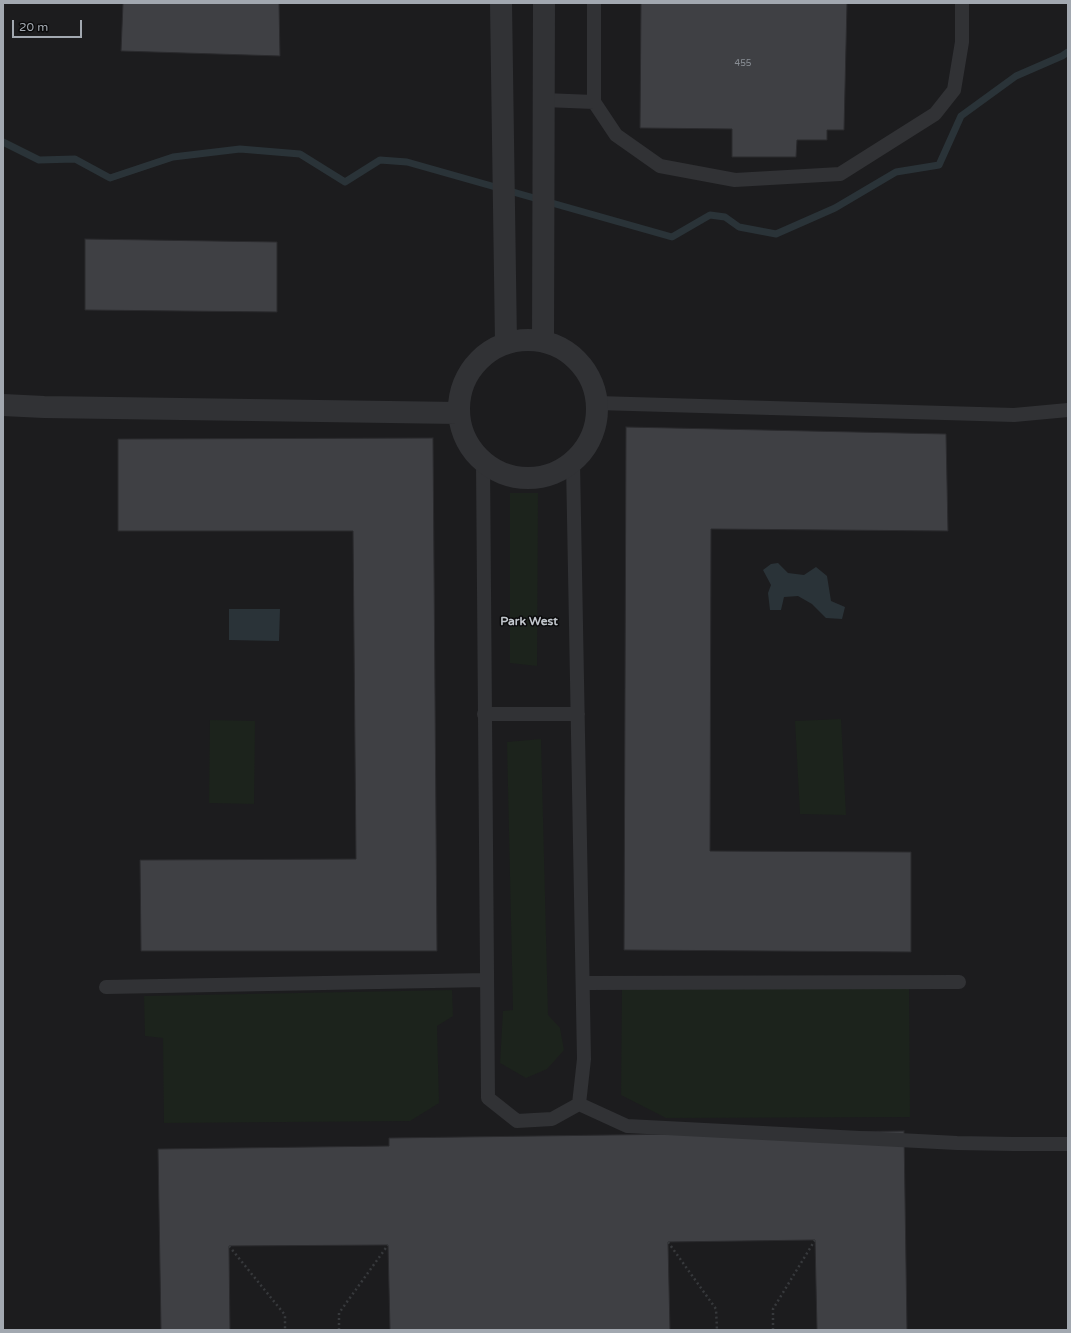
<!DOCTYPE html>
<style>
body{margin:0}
#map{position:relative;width:1071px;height:1333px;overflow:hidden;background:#101011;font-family:"Varela Round",sans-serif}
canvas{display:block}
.frame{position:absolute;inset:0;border:4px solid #a2a8b0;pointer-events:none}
.scale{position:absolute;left:12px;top:20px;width:70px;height:18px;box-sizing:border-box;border:2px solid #a2a8b0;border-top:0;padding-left:5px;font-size:12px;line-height:14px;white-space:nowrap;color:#a2a8b0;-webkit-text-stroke:3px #0b0b0c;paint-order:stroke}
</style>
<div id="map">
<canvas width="1071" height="1333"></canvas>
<div class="frame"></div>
<div class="scale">20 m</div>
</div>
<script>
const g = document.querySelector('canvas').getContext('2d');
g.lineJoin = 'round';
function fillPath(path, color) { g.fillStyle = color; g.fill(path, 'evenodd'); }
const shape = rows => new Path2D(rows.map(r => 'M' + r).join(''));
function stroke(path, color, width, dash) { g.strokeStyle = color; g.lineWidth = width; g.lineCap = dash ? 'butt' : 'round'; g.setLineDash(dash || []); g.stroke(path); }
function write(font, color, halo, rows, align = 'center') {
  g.font = font + ' "Varela Round",sans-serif'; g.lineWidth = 3; g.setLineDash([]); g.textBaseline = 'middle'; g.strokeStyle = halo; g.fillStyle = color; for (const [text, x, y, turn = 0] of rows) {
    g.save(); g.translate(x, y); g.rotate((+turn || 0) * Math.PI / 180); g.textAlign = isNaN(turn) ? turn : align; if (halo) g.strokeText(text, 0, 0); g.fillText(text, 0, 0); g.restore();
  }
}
fillPath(shape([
 [3,3,1068,3,1068,1330,3,1330]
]), '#1c1c1e');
fillPath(shape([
 [510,493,538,493,537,666,510,663],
 [841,719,846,815,800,814,795,721],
 [210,720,255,721,254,804,209,803],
 [541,739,548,1015,560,1028,564,1050,547,1069,526,1078,500,1063,503,1011,513,1010,507,742],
 [909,987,910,1117,666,1118,621,1095,622,989],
 [452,990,453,1016,437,1026,439,1103,410,1121,164,1123,163,1038,145,1036,144,996]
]), '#1c231c');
fillPath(shape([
 [778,563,788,573,804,575,816,567,827,576,831,601,845,607,842,619,826,618,812,604,798,596,784,597,781,610,770,610,768,593,771,585,763,570,771,564],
 [229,609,280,609,279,641,229,640]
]), '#2a3338');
stroke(shape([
 [3,142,39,160,75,159,110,178,173,157,240,149,300,154,345,182,380,160,407,162,672,237,710,215,725,217,739,227,776,234,835,208,896,172,939,165,961,116,1016,76,1062,56,1068,52]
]), '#2a3338', 7);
const building = shape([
 [123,3,279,3,280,56,121,51,123,3],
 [641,3,847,3,844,130,827,130,827,140,797,140,796,157,732,157,732,129,640,128,641,3],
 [85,239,277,242,277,312,85,310,85,239],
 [626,427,946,434,948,531,711,529,710,851,911,852,911,952,624,950,626,427],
 [433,438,437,951,141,951,140,860,356,859,353,531,118,531,118,439,433,438],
 [904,1131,907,1330,817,1330,815,1240,668,1242,670,1330,390,1330,388,1245,229,1246,230,1330,161,1330,158,1149,389,1146,389,1138,904,1131]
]);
fillPath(building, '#3f4044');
stroke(building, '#2a2a2d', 1);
stroke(shape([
 [668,1242,716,1309,717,1330],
 [229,1246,285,1315,285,1330],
 [339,1330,339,1313,388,1245],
 [773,1330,773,1309,815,1240]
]), '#37393c', 2.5, [2, 3]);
stroke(shape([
 [594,3,594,102,616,135,660,166,735,180,840,174,935,114,954,90,962,42,962,3],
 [544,100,594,102],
 [597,403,1014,415,1068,410],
 [483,462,488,1098,517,1121,552,1119,579,1104,584,1059,573,463],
 [484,714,578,714],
 [583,983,959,982],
 [106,987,487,980],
 [579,1104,627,1126,957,1143,1014,1144,1068,1144]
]), '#313235', 14);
stroke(shape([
 [501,3,506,343],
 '459 409a69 69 0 1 1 138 0a69 69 0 1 1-138 0Z',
 [543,341,544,3],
 [3,405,44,407,458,413]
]), '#313235', 22);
write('9px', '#898e95', null, [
 ["455",743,64]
]);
write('bold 12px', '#c2c7cd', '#0b0b0c', [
 ["Park West",529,622]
]);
</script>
